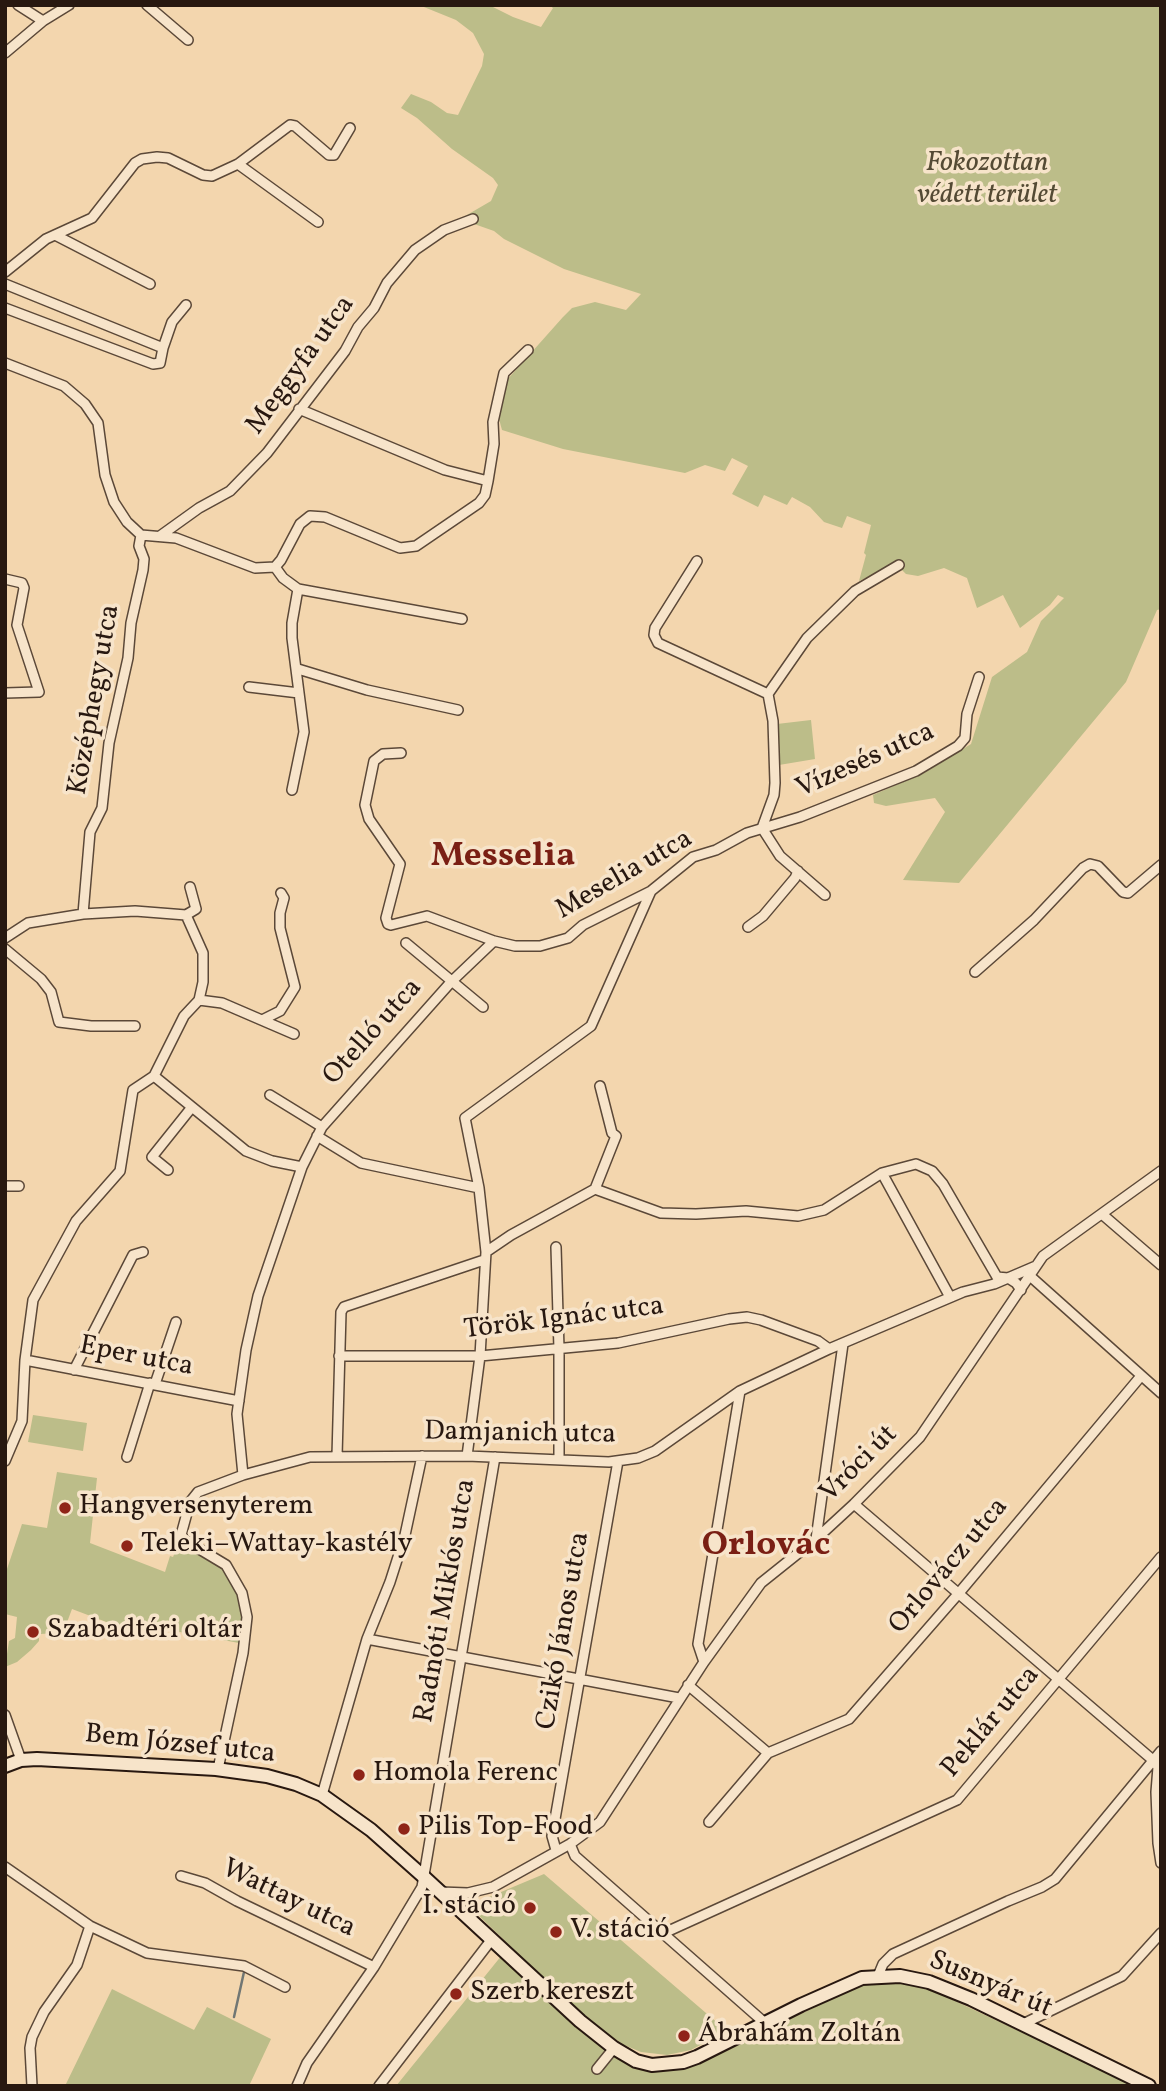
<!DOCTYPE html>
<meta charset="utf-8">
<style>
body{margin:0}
#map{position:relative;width:1166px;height:2091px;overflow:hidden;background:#f3d6ae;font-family:Vollkorn,serif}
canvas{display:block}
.frame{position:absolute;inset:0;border:7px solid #281810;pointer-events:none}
</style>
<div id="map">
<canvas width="1166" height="2091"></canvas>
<div class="frame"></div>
</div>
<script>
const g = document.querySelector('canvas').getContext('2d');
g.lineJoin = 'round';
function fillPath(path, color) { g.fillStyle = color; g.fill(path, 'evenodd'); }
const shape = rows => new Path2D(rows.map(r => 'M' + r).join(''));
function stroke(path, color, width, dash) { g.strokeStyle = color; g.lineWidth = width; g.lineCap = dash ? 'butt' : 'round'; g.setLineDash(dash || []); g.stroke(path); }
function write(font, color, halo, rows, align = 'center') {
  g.font = font + ' Vollkorn,serif'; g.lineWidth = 7; g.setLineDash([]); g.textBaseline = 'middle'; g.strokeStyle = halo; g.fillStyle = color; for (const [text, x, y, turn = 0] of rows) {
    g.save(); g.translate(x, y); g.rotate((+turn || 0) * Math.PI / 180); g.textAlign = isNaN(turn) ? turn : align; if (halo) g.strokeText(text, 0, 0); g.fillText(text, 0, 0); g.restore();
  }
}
fillPath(shape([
 [419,5,489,5,513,17,541,27,553,8,549,5,1161,5,1161,609,1157,610,1126,682,959,883,903,880,945,812,935,798,886,806,874,803,873,795,924,773,971,744,992,677,1027,652,1041,621,1064,598,1058,595,1050,605,1020,628,1003,595,977,608,967,578,944,568,918,576,906,574,901,569,886,578,889,567,859,581,866,555,864,553,871,525,847,516,842,528,824,522,810,507,792,497,787,505,764,495,758,507,732,494,748,466,732,458,725,471,705,465,685,473,563,449,502,430,499,419,506,381,563,317,572,308,595,302,626,310,641,294,564,269,504,239,494,231,460,219,491,201,498,185,493,178,452,149,417,118,401,108,411,94,431,102,447,113,458,115,482,66,484,54,473,33,456,20],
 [811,720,815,759,779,765,777,724],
 [33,1415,87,1423,83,1451,28,1442],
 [57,1472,97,1478,90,1543,165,1572,170,1556,173,1557,179,1543,222,1568,238,1593,241,1606,243,1618,239,1643,142,1625,138,1634,72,1609,63,1633,39,1634,39,1641,31,1650,17,1662,5,1667,9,1641,15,1638,17,1617,5,1614,5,1575,22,1524,47,1528],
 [544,1874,727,2031,691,2050,667,2055,641,2052,624,2045,586,2020,470,1907,470,1905],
 [502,1955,609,2054,653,2071,693,2066,865,1983,919,1984,1136,2086,396,2086],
 [112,1989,194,2030,207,2007,271,2039,249,2086,65,2086]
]), '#bcbd89');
stroke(shape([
 [234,2017,244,1972]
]), '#717774', 2.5);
const street = shape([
 [18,5,43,21],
 [147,5,188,40],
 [5,53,43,21,69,5],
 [238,164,318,222],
 [55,235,150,284],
 [5,272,46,239,92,218,135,163,142,159,157,157,168,158,203,175,212,176,238,164,290,125,295,126,329,155,334,155,350,128],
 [5,284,163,348],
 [5,308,153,364,160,363,163,348,172,322,186,305],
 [5,363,64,386,85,404,98,423,105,475,114,502,127,522,141,535,176,538,255,568,275,567,281,560,300,524,310,516,325,517,400,548,416,546,479,503,485,495,488,481,494,444,493,422,504,373,528,350],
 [299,409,445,470,488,481],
 [160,536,199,508,230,491,267,453,345,351,358,327,374,308,387,283,415,250,444,230,473,219],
 [697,561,655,628,654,635,658,643,768,694],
 [275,567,283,578,298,589,292,623,292,638,304,732,292,790],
 [5,579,22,583,24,588,17,625,39,692,5,693],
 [298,589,462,619],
 [298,669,367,690,458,710],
 [249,687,299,693],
 [401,753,383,754,374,761,365,805,369,819,400,864,386,918,388,924,391,925,427,916,494,941,515,946,540,946,568,938,583,925,651,891,693,857,716,850,747,833,800,817,916,771,958,746,965,738,967,714,979,677],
 [762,828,774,795,775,783,773,721,768,694,807,638,855,591,899,565],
 [762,828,780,856,825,895],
 [83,914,90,832,102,808,109,743,128,658,131,623,143,570,144,559,139,546,141,535],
 [186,915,196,909,190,887],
 [748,927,763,916,795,878,798,871],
 [5,938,28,923,83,914,135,911,186,915],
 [406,943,483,1007],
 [5,949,41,979,51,992,59,1022,91,1026,135,1026],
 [975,972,1034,920,1083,868,1090,864,1098,866,1123,892,1128,893,1161,865],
 [199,1000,222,1003,294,1034],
 [262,1020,280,1011,295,987,280,928,280,913,284,898,281,893],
 [154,1076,246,1151,272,1161,302,1167],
 [270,1095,322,1127],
 [317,1136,361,1163,479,1188,486,1252,480,1356,467,1456],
 [168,1170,152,1157,192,1107],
 [882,1173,950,1297],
 [5,1186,19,1186],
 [479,1188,465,1118,591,1026,651,891],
 [595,1189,661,1213,696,1214,746,1211,798,1216,824,1210,882,1173,916,1164,932,1171,943,1184,997,1277,1008,1278,1016,1283,1021,1290],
 [595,1189,616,1136,612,1133,600,1086],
 [1103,1215,1161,1265],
 [556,1247,559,1349,559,1459],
 [486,1252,511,1235,595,1189],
 [1030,1276,1161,1393],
 [339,1356,480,1356,618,1343,729,1319,747,1317,761,1320,818,1341,829,1349],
 [25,1360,239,1401],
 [74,1370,133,1255,143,1252],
 [155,1384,176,1322],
 [337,1456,341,1312,344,1307,484,1260],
 [127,1457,150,1383],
 [5,1461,22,1421,25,1360,33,1300,76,1221,120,1171,133,1090,154,1076,184,1016,199,1000,203,982,203,953,186,915],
 [243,1475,237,1414,246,1350,258,1296,302,1167,322,1127,451,982,494,941],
 [854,1504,1154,1761,1158,1767,1156,1792,1158,1843,1161,1863],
 [816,1539,843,1344],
 [367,1639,679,1698],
 [704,1662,698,1644,740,1391],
 [688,1685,768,1753,849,1719,959,1593,1141,1376],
 [5,1715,21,1760],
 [218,1769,243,1653,247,1617,242,1593,226,1565,186,1541,181,1535,190,1502,198,1492,243,1475,310,1457,467,1456,609,1462,638,1458,655,1451,740,1391,829,1349,963,1292,994,1284,1036,1266],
 [322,1795,367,1639,390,1582,405,1535,422,1456],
 [709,1822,768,1753],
 [570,1844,575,1856,766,2024],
 [556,1850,552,1836,618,1461],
 [5,1867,90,1926,147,1953,244,1966,285,1987],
 [181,1876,205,1883,237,1901,374,1967],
 [440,1892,468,1893,493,1887,570,1844,600,1822,704,1662,761,1583,816,1539,854,1504,920,1437,1043,1256,1161,1171],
 [664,1933,957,1800,1161,1557],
 [878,1976,883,1964,893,1954,1008,1901,1042,1887,1055,1879,1161,1751],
 [1023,2024,1122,1976,1161,1933],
 [597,2069,614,2048],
 [32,2086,30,2048,32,2037,44,2012,77,1965,90,1926],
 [297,2086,307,2063,374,1967,422,1887,495,1457],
 [379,2086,492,1939]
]);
const secondary = shape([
 [5,1766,21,1760,37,1759,216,1769,267,1776,296,1784,322,1795,371,1830,424,1877,580,2021,614,2048,636,2061,652,2065,683,2062,697,2057,801,2005,862,1978,900,1976,929,1982,971,1999,1149,2086]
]);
stroke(street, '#5b4838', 12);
stroke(secondary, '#281810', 16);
stroke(street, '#f7e4ca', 9);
stroke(secondary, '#f7e4ca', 12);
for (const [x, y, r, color] of [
 [65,1508,7,"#8f2418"],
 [127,1546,7,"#8f2418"],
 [33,1632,7,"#8f2418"],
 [359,1775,7,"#8f2418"],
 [404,1829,7,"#8f2418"],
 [530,1908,7,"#8f2418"],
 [556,1932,7,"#8f2418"],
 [456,1994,7,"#8f2418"],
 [684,2036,7,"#8f2418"]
]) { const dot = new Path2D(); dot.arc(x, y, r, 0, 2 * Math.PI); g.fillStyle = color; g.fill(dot); stroke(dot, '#f7e4ca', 2.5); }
write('italic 28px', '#544a34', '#f7e4ca', [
 ["Fokozottan",987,165],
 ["védett terület",987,197]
]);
write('28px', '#281810', '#f7e4ca', [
 ["Meggyfa utca",302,366,-54],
 ["Középhegy utca",96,700,-80],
 ["Vízesés utca",866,762,-24],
 ["Meselia utca",625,876,-30],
 ["Otelló utca",374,1033,-48],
 ["Török Ignác utca",564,1320,-7],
 ["Eper utca",136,1358,11],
 ["Damjanich utca",520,1435,1],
 ["Vróci út",860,1465,-45],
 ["Orlovácz utca",950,1567,-50],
 ["Radnóti Miklós utca",447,1601,-80],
 ["Czikó János utca",565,1631,-80],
 ["Peklár utca",992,1723,-50],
 ["Bem József utca",180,1746,6],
 ["Wattay utca",288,1900,26],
 ["Susnyár út",990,1986,23]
]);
write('28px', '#281810', '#f7e4ca', [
 ["Hangversenyterem",79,1508],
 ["Teleki–Wattay-kastély",141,1546],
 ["Szabadtéri oltár",47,1632],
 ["Homola Ferenc",373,1775],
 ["Pilis Top-Food",418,1829],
 ["I. stáció",516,1908,"right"],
 ["V. stáció",570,1932],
 ["Szerb kereszt",470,1994],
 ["Ábrahám Zoltán",698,2036]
], 'left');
write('bold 35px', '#7a1f14', '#f7e4ca', [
 ["Messelia",503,859],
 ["Orlovác",766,1548]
]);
</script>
